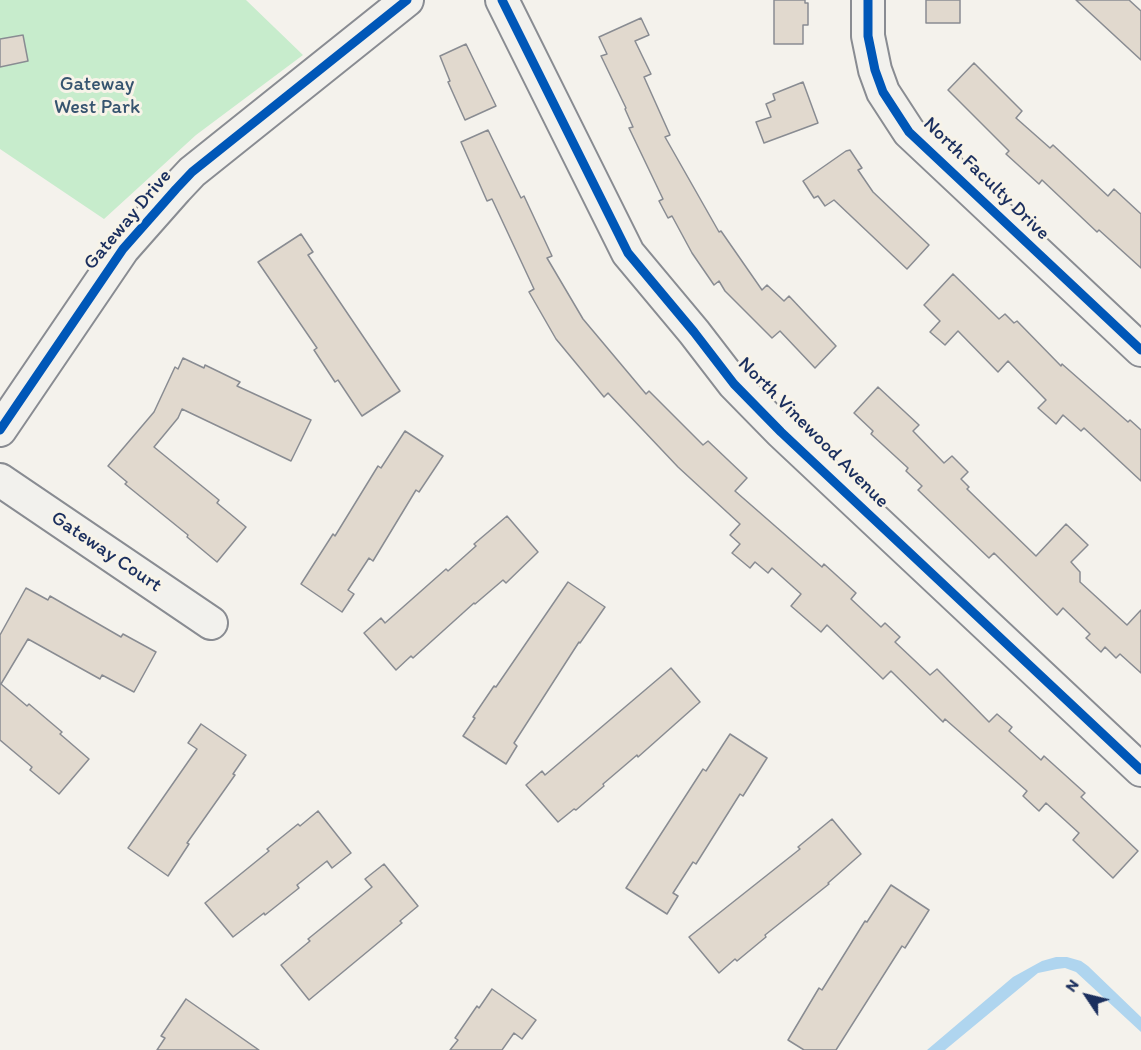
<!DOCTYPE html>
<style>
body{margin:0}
#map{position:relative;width:1141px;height:1050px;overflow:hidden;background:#f4f2ec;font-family:Itim,sans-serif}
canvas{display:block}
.north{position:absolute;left:1057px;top:966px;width:60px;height:60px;-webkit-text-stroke:4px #f7f3e8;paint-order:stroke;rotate:305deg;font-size:16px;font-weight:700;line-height:24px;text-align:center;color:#1b2f5e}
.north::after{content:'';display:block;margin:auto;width:21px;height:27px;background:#1b2f5e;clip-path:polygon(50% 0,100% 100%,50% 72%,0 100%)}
</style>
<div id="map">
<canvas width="1141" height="1050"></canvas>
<div class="north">N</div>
</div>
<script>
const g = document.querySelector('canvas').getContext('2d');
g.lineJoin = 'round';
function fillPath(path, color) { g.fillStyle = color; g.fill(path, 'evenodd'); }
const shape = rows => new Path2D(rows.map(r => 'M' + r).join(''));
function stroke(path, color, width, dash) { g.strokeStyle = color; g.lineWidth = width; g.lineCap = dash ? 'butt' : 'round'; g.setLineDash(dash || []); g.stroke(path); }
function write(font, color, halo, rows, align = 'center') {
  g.font = font + ' Itim,sans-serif'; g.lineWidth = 6; g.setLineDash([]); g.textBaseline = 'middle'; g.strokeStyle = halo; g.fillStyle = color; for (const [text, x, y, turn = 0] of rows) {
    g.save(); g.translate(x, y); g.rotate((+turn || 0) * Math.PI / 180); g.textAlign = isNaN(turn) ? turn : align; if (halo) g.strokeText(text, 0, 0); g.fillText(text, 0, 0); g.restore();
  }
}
fillPath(shape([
 [0,0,246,0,303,55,196,135,104,219,0,149]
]), '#c7eccc');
fillPath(shape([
 [1056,957,1067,957,1081,961,1088,966,1141,1017,1141,1032,1076,972,1065,968,1057,969,1038,973,945,1050,927,1050,1013,977,1042,961]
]), '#afd5ef');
const building = shape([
 [774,0,805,0,805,3,808,3,808,25,803,25,803,44,774,44,774,0],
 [926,0,960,0,960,23,926,23,926,0],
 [1076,0,1129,0,1141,11,1141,60,1076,0],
 [641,18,649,35,635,41,651,74,644,77,670,135,665,137,719,232,721,231,762,290,767,285,784,301,789,296,836,346,815,368,780,331,772,338,725,291,719,281,714,285,692,253,672,216,668,218,659,201,663,199,629,128,633,127,625,109,626,108,601,56,607,54,599,37,641,18],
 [23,35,28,61,0,67,0,39,23,35],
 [466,44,496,106,465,120,448,82,450,81,440,56,466,44],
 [974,63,1022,111,1016,118,1050,148,1053,145,1108,196,1114,189,1141,214,1141,268,1099,230,1097,232,1042,180,1039,184,1006,154,1009,151,948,90,974,63],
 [803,82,818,123,764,143,756,122,771,117,766,104,775,100,773,94,803,82],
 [488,130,521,198,524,196,552,256,547,258,583,319,646,394,649,391,703,445,708,441,747,478,735,491,822,567,824,564,856,593,851,599,881,627,885,623,900,637,895,642,930,675,937,669,989,722,997,714,1012,727,1009,731,1041,760,1044,756,1085,793,1081,797,1138,851,1113,878,1073,840,1079,833,1046,803,1039,811,1023,796,1027,791,945,719,943,722,891,671,883,679,827,625,821,632,791,606,801,594,772,568,768,573,755,562,750,568,732,553,740,544,730,535,740,524,678,467,608,393,604,397,556,339,529,292,534,289,492,199,487,201,461,142,488,130],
 [850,150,862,168,858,170,873,192,929,245,907,269,834,200,825,206,818,196,814,198,803,181,846,151,850,150],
 [301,234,313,252,308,255,400,391,362,416,338,380,335,382,314,350,317,348,258,262,301,234],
 [953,274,999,319,1005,314,1014,323,1017,321,1061,366,1062,364,1128,422,1130,420,1141,430,1141,481,1084,428,1081,431,1063,415,1056,424,1038,408,1046,400,1008,361,998,372,958,331,945,345,930,332,940,321,924,305,953,274],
 [183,358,204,368,205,365,240,382,237,386,311,420,291,461,182,409,178,418,154,447,219,500,217,503,246,527,217,562,187,537,188,535,125,484,127,482,108,466,154,412,175,367,178,369,183,358],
 [878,387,919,425,913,431,944,463,952,456,968,472,961,479,969,487,967,489,1036,556,1066,524,1088,545,1071,562,1080,572,1080,582,1127,625,1141,610,1141,673,1120,654,1116,658,1105,647,1101,652,1086,638,1090,634,1063,608,1057,615,994,553,989,558,918,490,922,486,906,471,908,468,871,434,873,431,854,413,878,387],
 [405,431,443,456,419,492,416,490,373,561,369,558,348,590,354,594,342,612,301,584,333,534,335,536,378,466,381,468,405,431],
 [507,516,538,552,506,583,503,580,475,604,474,603,413,658,411,656,396,670,364,633,381,618,385,623,446,569,448,571,476,546,474,544,507,516],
 [568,582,605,607,580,643,579,642,514,743,517,746,506,764,463,736,475,718,473,717,494,686,496,687,568,582],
 [26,588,48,600,50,596,121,637,123,634,156,652,134,692,102,675,100,679,28,639,1,684,27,706,29,704,62,732,60,734,89,759,59,794,30,770,32,767,0,740,0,635,26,588],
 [671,668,700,702,638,757,637,755,603,784,604,786,576,810,574,809,558,822,526,785,542,771,545,775,671,668],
 [201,724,246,755,233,774,235,775,187,843,189,844,168,876,128,848,197,749,188,743,201,724],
 [730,734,767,758,743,796,740,794,696,864,693,862,673,893,678,896,667,914,626,888,703,769,706,771,730,734],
 [318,811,351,853,332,868,327,861,297,885,299,888,265,915,264,913,233,937,205,903,269,851,267,849,298,824,300,826,318,811],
 [832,819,861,854,828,883,829,884,765,935,766,937,737,961,735,959,719,973,689,937,800,849,798,847,832,819],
 [384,864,418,906,400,921,402,923,309,1000,281,965,310,941,308,939,372,887,365,879,384,864],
 [891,885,929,910,905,948,902,946,836,1050,804,1050,788,1040,819,988,822,990,865,921,867,922,891,885],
 [492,989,536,1020,522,1039,514,1033,502,1050,450,1050,458,1040,455,1038,477,1006,479,1008,492,989],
 [186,999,259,1050,157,1050,165,1038,161,1036,186,999]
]);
fillPath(building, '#e1d9ce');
stroke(building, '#898c92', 1.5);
const minor = shape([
 [502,0,628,253,694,332,734,384,781,432,1141,770],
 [868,0,868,36,875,70,883,92,909,132,1141,350],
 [0,430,123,249,176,189,192,172,407,0],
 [0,480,211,623]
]);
stroke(minor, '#898c92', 36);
stroke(minor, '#f2f1ed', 32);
stroke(shape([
 [502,0,628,253,694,332,734,384,781,432,1141,770],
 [868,0,868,36,875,70,883,92,909,132,1141,350],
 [0,430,123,249,176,189,192,172,407,0]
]), '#0057b8', 9);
write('20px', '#36546f', '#f7f3e8', [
 ["Gateway",97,85],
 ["West Park",97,108]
]);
write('20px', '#1b2f5e', '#f7f3e8', [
 ["North Faculty Drive",986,179,44],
 ["Gateway Drive",128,220,-50],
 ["North Vinewood Avenue",813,433,45],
 ["Gateway Court",106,552,34]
]);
</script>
